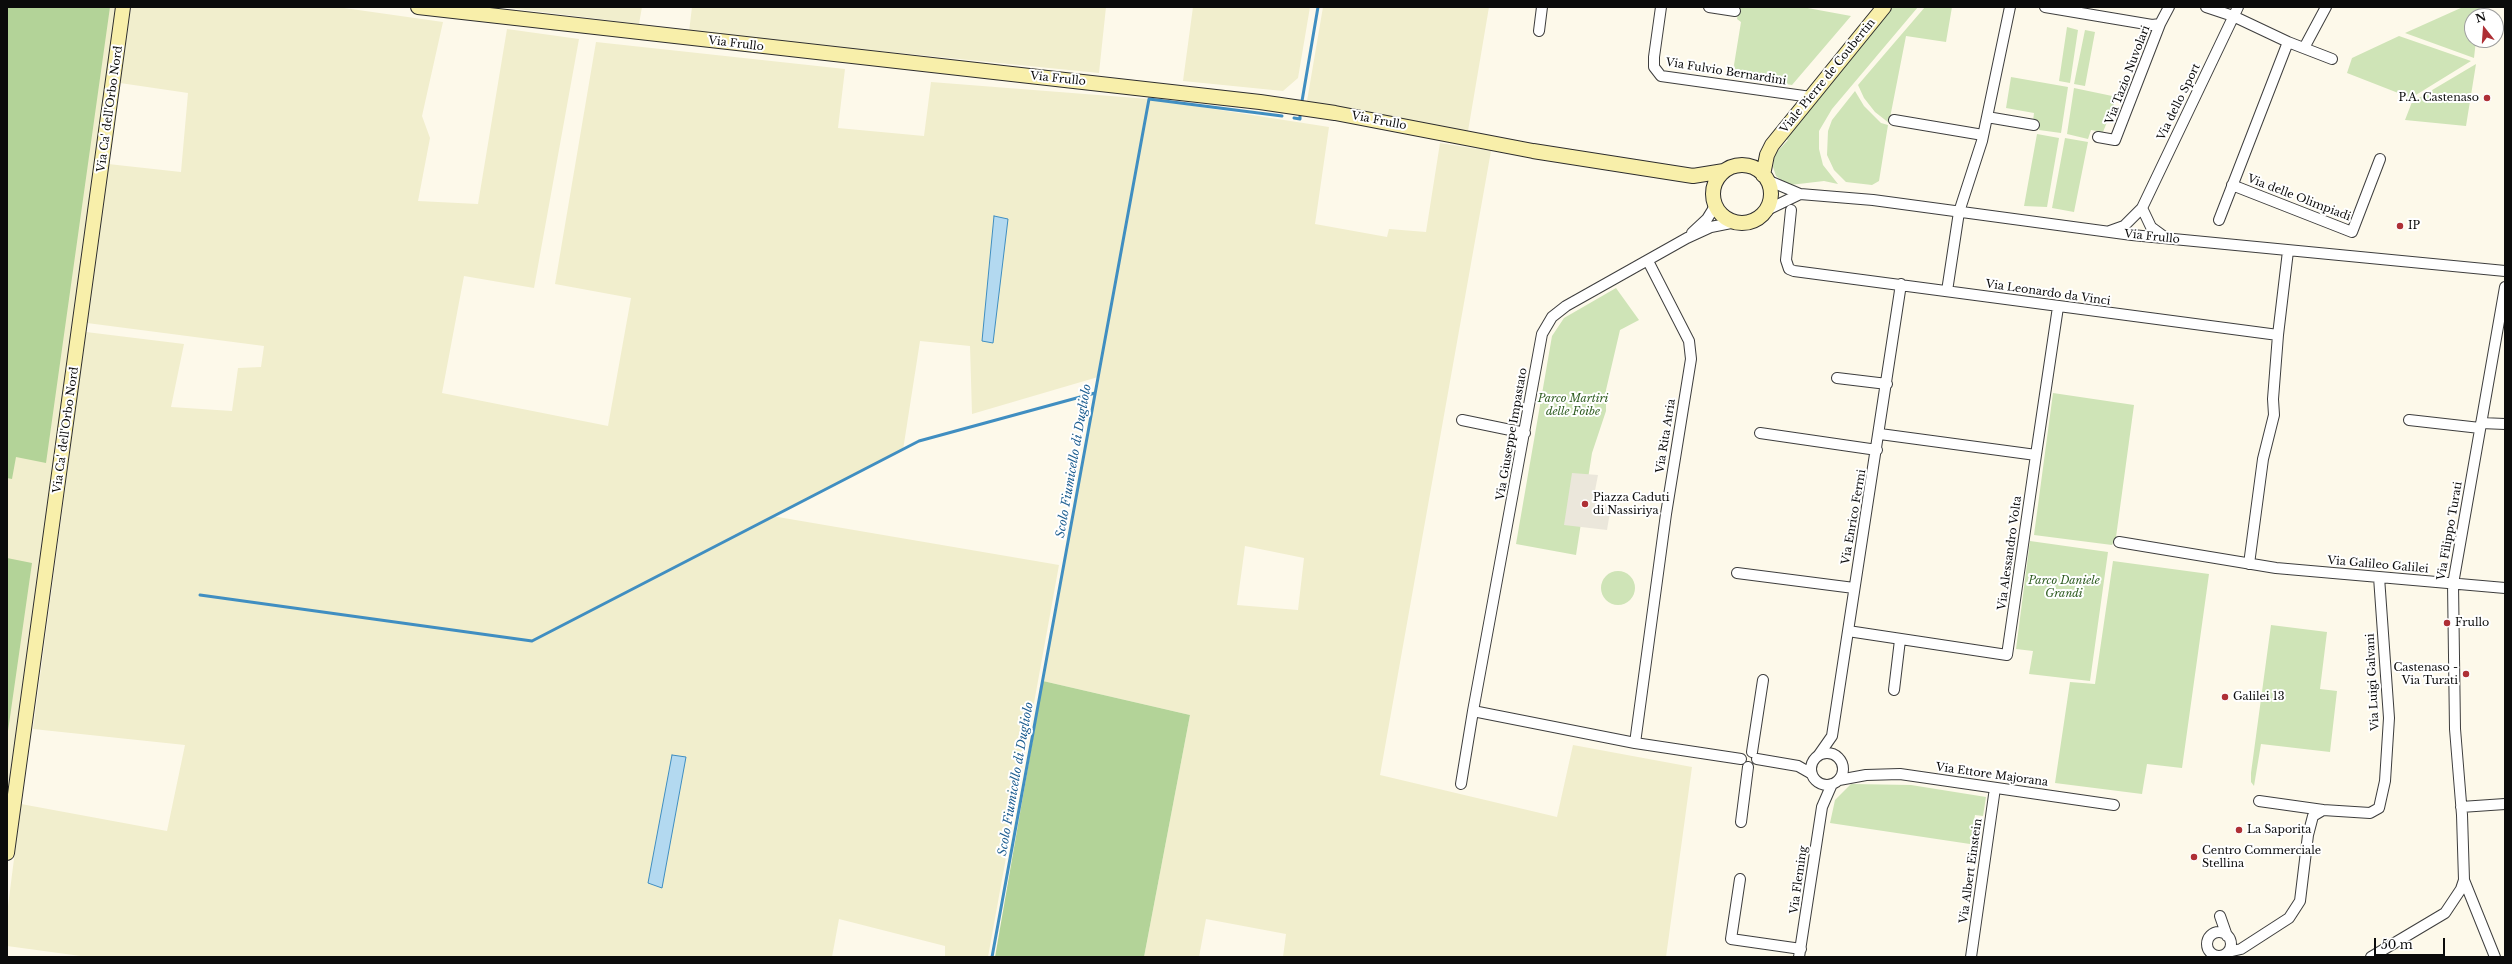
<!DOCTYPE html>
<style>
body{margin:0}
#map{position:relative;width:2512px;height:964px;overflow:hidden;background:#fdf9ea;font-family:"Libre Baskerville",serif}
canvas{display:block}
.frame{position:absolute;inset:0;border:8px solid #0b0b0b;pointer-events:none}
.north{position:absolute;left:2464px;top:8px;width:40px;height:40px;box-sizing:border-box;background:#fff;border:1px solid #9d9d9d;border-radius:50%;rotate:343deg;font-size:11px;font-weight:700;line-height:16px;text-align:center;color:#0b0b0b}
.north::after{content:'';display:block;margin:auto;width:14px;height:18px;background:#ae2f35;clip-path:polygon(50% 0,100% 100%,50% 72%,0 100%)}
.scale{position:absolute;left:2374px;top:938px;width:71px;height:18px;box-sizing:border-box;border:2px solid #0b0b0b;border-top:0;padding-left:5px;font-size:12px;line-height:14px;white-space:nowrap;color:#0b0b0b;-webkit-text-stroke:3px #fff;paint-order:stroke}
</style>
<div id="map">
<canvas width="2512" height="964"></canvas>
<div class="frame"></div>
<div class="north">N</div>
<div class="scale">50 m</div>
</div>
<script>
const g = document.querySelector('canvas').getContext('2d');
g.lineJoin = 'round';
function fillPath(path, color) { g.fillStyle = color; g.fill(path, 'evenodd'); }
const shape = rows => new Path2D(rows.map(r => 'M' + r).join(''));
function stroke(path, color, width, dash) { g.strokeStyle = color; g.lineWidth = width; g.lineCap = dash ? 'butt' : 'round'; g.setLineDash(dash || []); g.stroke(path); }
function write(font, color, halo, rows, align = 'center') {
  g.font = font + ' "Libre Baskerville",serif'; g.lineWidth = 4; g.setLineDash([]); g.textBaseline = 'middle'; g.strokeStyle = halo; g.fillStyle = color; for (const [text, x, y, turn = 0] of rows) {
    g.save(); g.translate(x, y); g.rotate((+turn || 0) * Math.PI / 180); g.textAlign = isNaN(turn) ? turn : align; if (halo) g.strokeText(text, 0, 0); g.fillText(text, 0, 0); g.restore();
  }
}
fillPath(shape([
 [7,7,123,7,7,815],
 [131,7,337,7,443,22,422,116,430,138,418,201,478,204,507,29,579,39,534,288,464,276,442,393,608,426,631,298,555,284,596,42,845,69,838,128,924,136,931,82,1149,99,1329,127,1315,224,1387,237,1389,229,1426,232,1440,143,1491,151,1380,775,1557,817,1573,745,1692,767,1666,957,1283,957,1286,934,1206,919,1199,957,1144,957,1190,715,1043,681,1098,377,972,414,970,346,920,341,903,450,772,516,1059,565,988,957,945,957,945,946,839,919,832,957,88,957,7,946,7,914,21,804,167,831,185,745,33,729,86,332,184,344,171,407,232,411,238,368,261,367,264,346,87,323,108,164,181,172,188,93,120,83],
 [1245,546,1304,558,1298,610,1237,605],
 [501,7,642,7,639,24],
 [692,7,1106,7,1099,73,689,32],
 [1193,7,1310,7,1298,78,1283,91,1183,81],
 [1323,7,1489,7,1468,131,1307,101]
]), '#f1eecd');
fillPath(shape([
 [1739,7,1802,7,1851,16,1792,85,1743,77,1736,72,1734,65,1741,22,1737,19],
 [1892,7,1918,7,1832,109,1819,131,1819,149,1823,165,1838,184,1824,181,1790,185,1785,183,1776,176,1773,167,1775,154,1788,140,1785,139],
 [1925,7,1952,7,1946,42,1906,36,1889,123,1875,112,1864,98,1858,85],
 [2463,7,2480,7,2479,16,2472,16,2472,40,2476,40,2474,58,2405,33],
 [2067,27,2078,30,2070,83,2059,81],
 [2085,30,2095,32,2085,86,2074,84],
 [2399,36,2471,61,2411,98,2347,73,2352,58],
 [2476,64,2466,126,2405,120,2412,102],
 [2011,77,2068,87,2061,133,2039,130,2039,121,2033,121,2034,113,2006,108],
 [2074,88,2117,97,2103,132,2091,130,2088,139,2067,134],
 [1855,91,1864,106,1881,123,1888,125,1879,181,1872,185,1846,182,1834,170,1827,155,1828,131,1832,120],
 [2037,134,2059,138,2047,207,2024,206],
 [2065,138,2088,142,2074,212,2052,208],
 [1616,288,1639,320,1620,330,1606,390,1606,411,1592,453,1576,555,1516,544,1552,336,1564,318],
 [2053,393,2134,405,2116,537,2112,545,2034,535],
 [2030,541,2108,552,2090,681,2029,674,2033,651,2016,649],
 [2113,561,2209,574,2182,768,2147,764,2142,794,2055,783,2070,682,2095,684],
 '1601 588a17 17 0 1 1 34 0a17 17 0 1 1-34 0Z',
 [2271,625,2327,632,2320,689,2337,691,2330,752,2261,744,2254,786,2251,782,2251,773],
 [1851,784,1911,785,1986,797,1983,816,1975,815,1970,844,1830,823,1835,800]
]), '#cfe4b7');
fillPath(shape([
 [7,7,110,7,46,463,16,457,12,479,7,478],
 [7,558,32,563,7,738],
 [1043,681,1190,715,1144,957,995,957]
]), '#b3d398');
fillPath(shape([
 [1572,473,1598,475,1593,501,1611,506,1607,530,1564,525]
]), '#ebe7db');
const water = shape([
 [994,216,1008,219,993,343,982,341,994,216],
 [672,755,686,757,662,888,648,883,672,755]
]);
fillPath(water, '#b3d9f0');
stroke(water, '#408ec1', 1);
stroke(shape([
 [1302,101,1318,7],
 [1294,118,1300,119,1300,116],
 [200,595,532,641,919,441,1095,393],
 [992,957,1149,99,1282,116]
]), '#408ec1', 3);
const street = shape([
 [1661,7,1654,57,1654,67,1661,76,1811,97],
 [1709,7,1735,11],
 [2045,7,2152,25,2160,24,2169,7],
 [2206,7,2233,16,2288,42,2332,59],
 [1539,31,1542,7],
 [2304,48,2326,7],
 [1987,117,2034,125],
 [1894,120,1983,135],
 [2098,137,2115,140,2160,24],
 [1767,180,1800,194,1873,200,2132,235,2505,271],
 [2232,185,2352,232,2380,159],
 [2142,208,2238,7],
 [1791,210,1786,260,1789,269,1794,271,2278,335],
 [1765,211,1800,194],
 [2219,220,2288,42],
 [2110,231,2124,226,2142,208,2151,227,2166,238],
 [1692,233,1707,219,1715,206],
 [1947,291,1959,212,1982,141,2010,7],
 [1837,378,1887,384],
 [1462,420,1525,433],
 [2409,420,2480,428],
 [2481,423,2505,424],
 [1760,433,1877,450],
 [1880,434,2036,455,2007,655,1848,631,1901,284],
 [2036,455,2058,307],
 [2119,542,2276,568,2505,588],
 [2249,564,2263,459,2274,415,2273,399,2278,335,2288,251],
 [1737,573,1854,588],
 [1894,690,1900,640],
 [1473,711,1542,334,1552,317,1566,306,1687,238,1711,227,1736,222],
 [1635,743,1666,514,1691,359,1689,341,1648,261],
 [1752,752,1763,680],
 '1811 769a16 16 0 1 1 32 0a16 16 0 1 1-32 0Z',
 [1818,756,1832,736,1848,631],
 [1757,759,1798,766,1812,774],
 [1839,780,1866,775,1900,774,2114,805],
 [1461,784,1473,711,1635,743,1741,759],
 [2259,801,2323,810],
 [2461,807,2505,804],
 [1741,822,1748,767],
 [1740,879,1731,939,1801,949],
 [2464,880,2495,957],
 [2220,916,2227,936],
 '2207 944a12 12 0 1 1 24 0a12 12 0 1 1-24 0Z',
 [2228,952,2241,949,2289,918,2300,901,2308,835,2313,816,2323,810,2370,813,2379,808,2385,781,2389,718,2379,577],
 [1799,957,1822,807,1832,784],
 [1971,957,1995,788],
 [2371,957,2445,913,2461,889,2464,880,2462,815,2455,729,2453,584,2505,287]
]);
const secondary = shape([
 [418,7,1260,102,1335,113,1533,151,1693,176,1724,171],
 '1713 194a29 29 0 1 1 58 0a29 29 0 1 1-58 0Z',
 [1763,175,1767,155,1772,145,1884,7],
 [7,853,123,7]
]);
stroke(street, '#3e3e3e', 12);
stroke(secondary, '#2d2d2d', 16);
stroke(street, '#fff', 10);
stroke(secondary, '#f8efaa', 14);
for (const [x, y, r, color] of [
 [2487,98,4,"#ae2f35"],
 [2400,226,4,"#ae2f35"],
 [1585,504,4,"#ae2f35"],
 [2447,623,4,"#ae2f35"],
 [2466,674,4,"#ae2f35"],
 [2225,697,4,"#ae2f35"],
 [2239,830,4,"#ae2f35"],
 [2194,857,4,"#ae2f35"]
]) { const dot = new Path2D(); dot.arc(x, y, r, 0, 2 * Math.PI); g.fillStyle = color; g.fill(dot); stroke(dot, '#fff', 1.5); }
write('11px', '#0b0b0b', '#fff', [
 ["Via Frullo",736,44,7],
 ["Via Fulvio Bernardini",1726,72,9],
 ["Via Tazio Nuvolari",2128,75,-69],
 ["Viale Pierre de Coubertin",1828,76,-51],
 ["Via Frullo",1058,79,6],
 ["Via dello Sport",2179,102,-64],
 ["Via Ca' dell'Orbo Nord",110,109,-82],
 ["Via Frullo",1379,121,11],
 ["Via delle Olimpiadi",2299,198,21],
 ["Via Frullo",2152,237,6],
 ["Via Leonardo da Vinci",2048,293,8],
 ["Via Ca' dell'Orbo Nord",66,430,-82],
 ["Via Giuseppe Impastato",1512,434,-80],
 ["Via Rita Atria",1666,436,-81],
 ["Via Enrico Fermi",1854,517,-80],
 ["Via Filippo Turati",2450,531,-80],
 ["Via Alessandro Volta",2010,553,-82],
 ["Via Galileo Galilei",2378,565,5],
 ["Via Luigi Galvani",2373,682,-93],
 ["Via Ettore Majorana",1992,775,8],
 ["Via Albert Einstein",1971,871,-82],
 ["Via Fleming",1799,880,-82]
]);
write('11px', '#0b0b0b', '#fff', [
 ["P.A. Castenaso",2479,98,"right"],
 ["IP",2408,226],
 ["Piazza Caduti",1593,498],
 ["di Nassiriya",1593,511],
 ["Frullo",2455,623],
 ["Castenaso -",2458,668,"right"],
 ["Via Turati",2458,681,"right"],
 ["Galilei 13",2233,697],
 ["La Saporita",2247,830],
 ["Centro Commerciale",2202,851],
 ["Stellina",2202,864]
], 'left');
write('italic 11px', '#2e5c21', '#fff', [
 ["Parco Martiri",1573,399],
 ["delle Foibe",1573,412],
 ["Parco Daniele",2064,581],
 ["Grandi",2064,594]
]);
write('italic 12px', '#1f5f91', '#fff', [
 ["Scolo Fiumicello di Dugliolo",1074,461,-80],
 ["Scolo Fiumicello di Dugliolo",1016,779,-80]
]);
</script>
